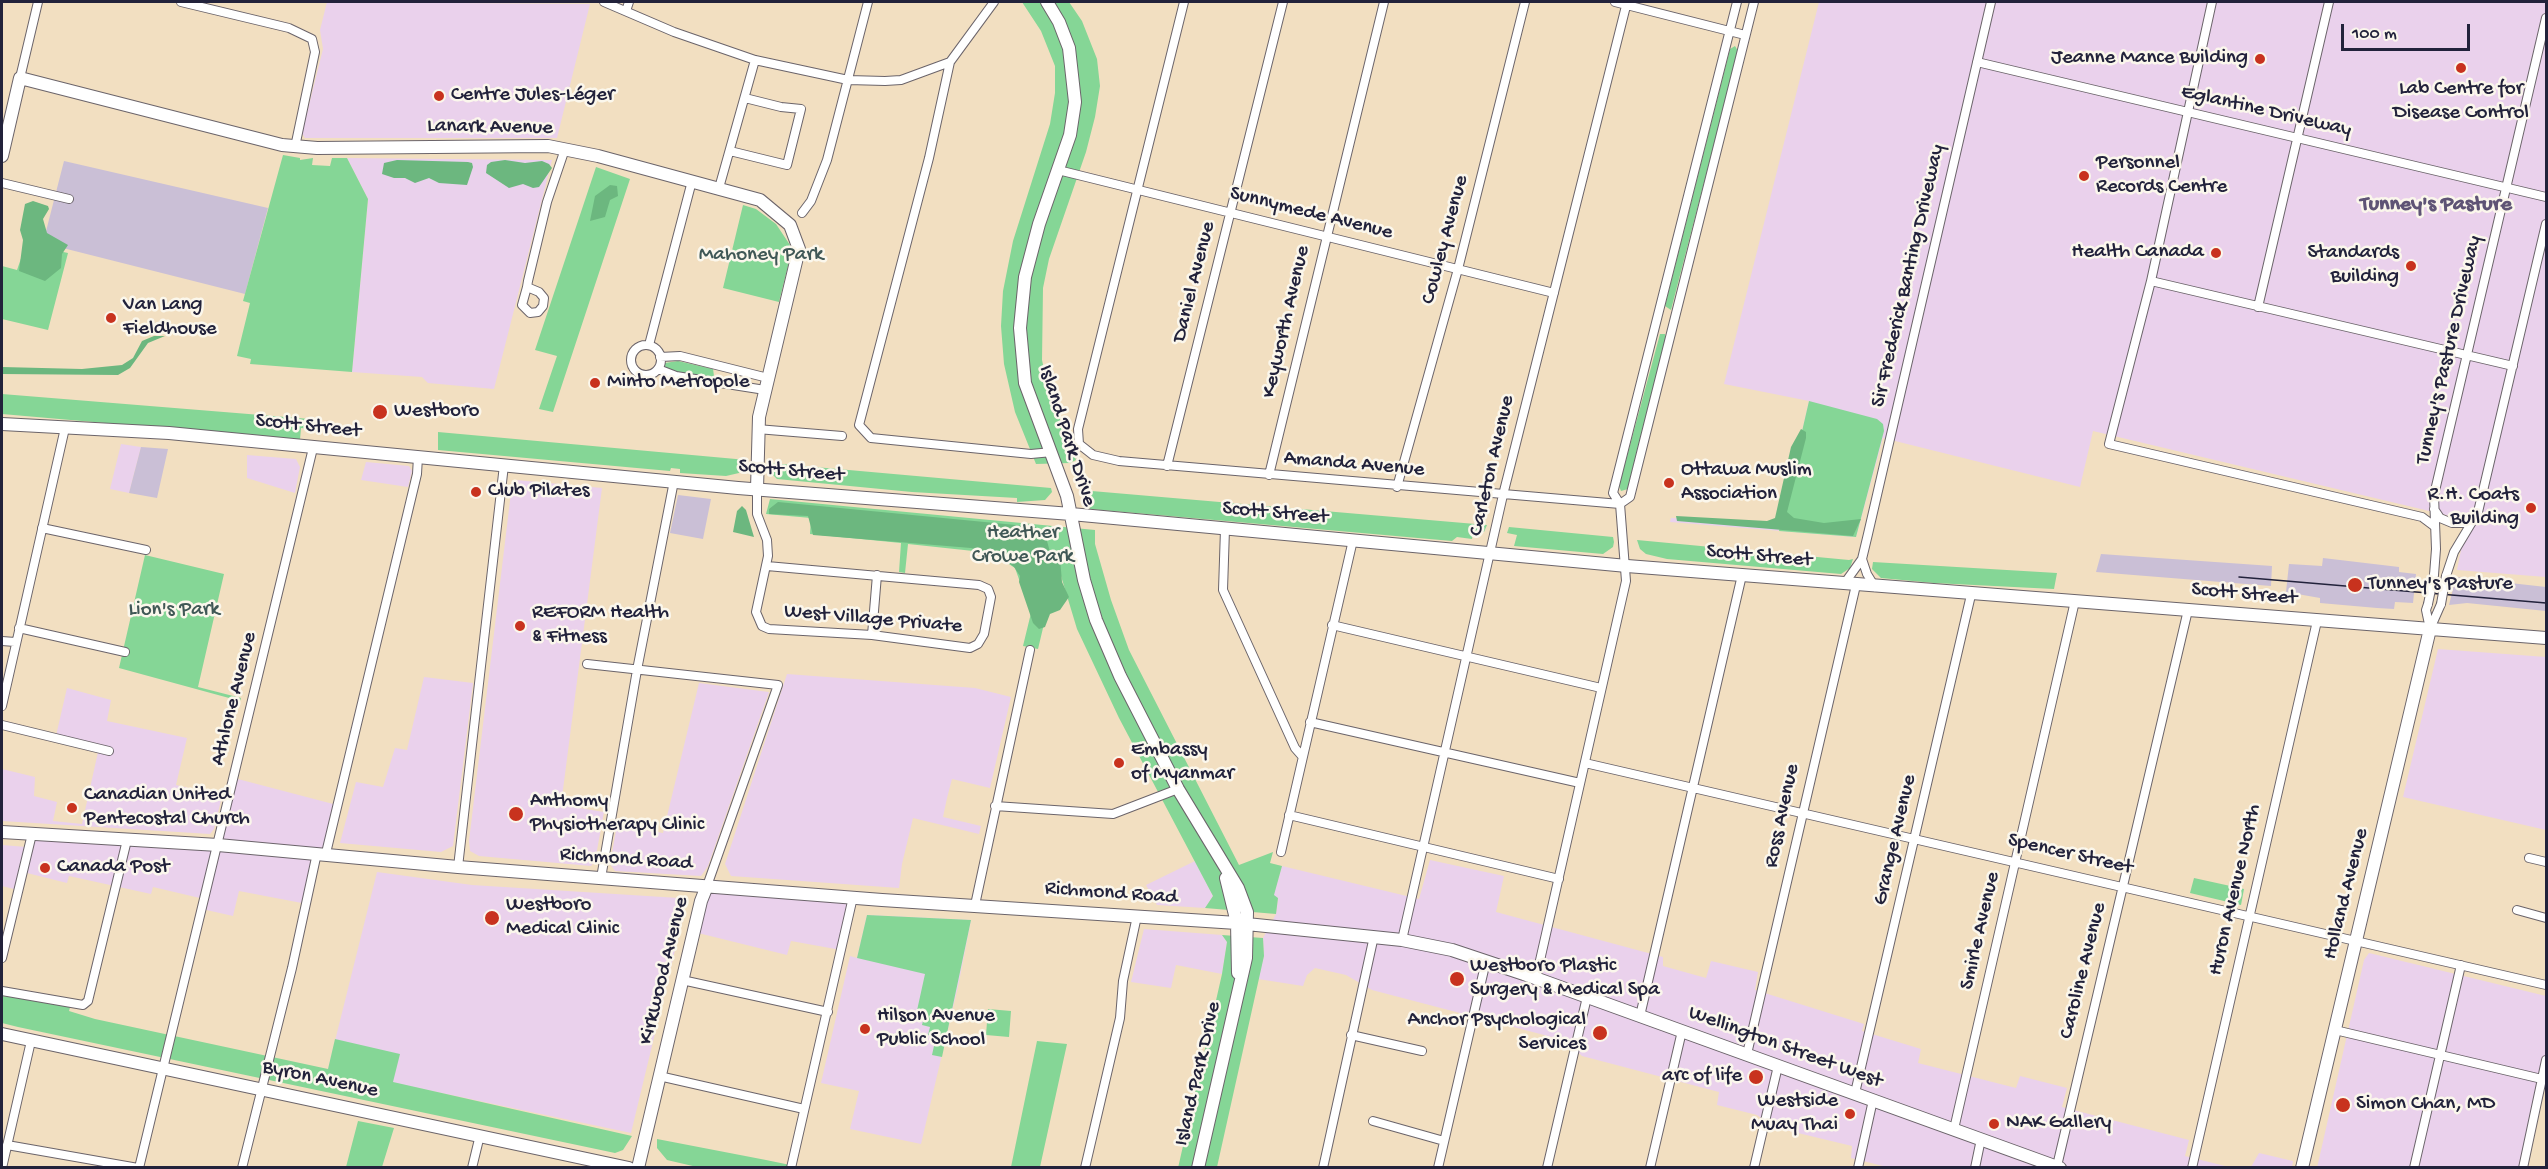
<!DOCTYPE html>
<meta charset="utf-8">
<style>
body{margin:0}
#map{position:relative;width:2548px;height:1169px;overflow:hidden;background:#f2dfc1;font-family:"Gochi Hand",sans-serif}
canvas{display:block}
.frame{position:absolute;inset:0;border:3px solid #22223b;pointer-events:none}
.scale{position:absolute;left:2341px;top:24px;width:129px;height:27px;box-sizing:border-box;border:3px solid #22223b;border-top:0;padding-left:8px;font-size:18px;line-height:21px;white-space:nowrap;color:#22223b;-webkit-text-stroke:4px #fbf7ec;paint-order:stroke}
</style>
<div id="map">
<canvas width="2548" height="1169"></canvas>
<div class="frame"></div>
<div class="scale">100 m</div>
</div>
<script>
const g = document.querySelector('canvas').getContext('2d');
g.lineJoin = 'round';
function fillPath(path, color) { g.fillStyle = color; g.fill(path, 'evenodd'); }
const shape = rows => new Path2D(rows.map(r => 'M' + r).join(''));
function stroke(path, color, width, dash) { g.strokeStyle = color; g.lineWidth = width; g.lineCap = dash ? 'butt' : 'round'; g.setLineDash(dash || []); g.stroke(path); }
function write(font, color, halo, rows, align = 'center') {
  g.font = font + ' "Gochi Hand",sans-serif'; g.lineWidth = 5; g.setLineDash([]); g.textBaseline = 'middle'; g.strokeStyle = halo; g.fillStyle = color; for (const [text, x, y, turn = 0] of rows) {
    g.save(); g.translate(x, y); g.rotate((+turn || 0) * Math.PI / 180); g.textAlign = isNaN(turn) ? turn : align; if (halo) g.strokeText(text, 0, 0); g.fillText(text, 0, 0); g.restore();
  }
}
fillPath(shape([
 [327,2,590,4,557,138,305,138,302,133,323,49,320,30],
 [1819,2,2546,2,2546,577,2457,570,2467,520,2093,431,2080,487,1883,438,1856,537,1670,522,1671,518,1781,523,1809,401,1724,384],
 [347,158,552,160,494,389,428,383,422,377,352,372,368,199],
 [121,444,141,447,129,493,110,489],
 [247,455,296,459,300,467,295,493,247,478],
 [366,462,409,466,412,471,408,487,361,480],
 [516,480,602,488,561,805,604,812,595,861,591,866,479,856,470,851,469,841,512,484],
 [2438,649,2546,657,2546,830,2403,797],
 [787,674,975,688,1011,697,990,788,952,779,947,798,943,817,981,826,979,834,913,818,902,864,899,888,731,876,725,864],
 [424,677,473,683,453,846,441,852,340,843,356,782,383,787,395,748,407,750],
 [699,683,769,692,708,866,701,876,615,871,610,864,617,825,663,833],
 [67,688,111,700,107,721,187,738,176,785,222,796,214,829,210,834,2,821,2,769,35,777,34,796,57,802,53,821,82,824,98,752,55,740],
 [234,778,337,805,326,853,318,853,307,904,239,891,233,916,202,909,204,899,153,887,151,894,69,876,67,883,23,872,18,890,2,886,2,845,27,847,32,834,218,844],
 [1430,860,1504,876,1496,912,1663,957,1663,966,1706,978,1711,961,1758,972,1755,990,1864,1024,1862,1031,1921,1049,1918,1063,2016,1088,2020,1076,2067,1088,2062,1107,2189,1140,2185,1156,2229,1167,1887,1167,1851,1158,1852,1146,1773,1127,1757,1115,1717,1105,1719,1092,1582,1056,1567,1041,1372,990,1346,975,1315,968,1307,975,1303,986,1258,979,1264,956,1263,938,1276,914,1278,898,1273,896,1282,866,1419,899],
 [1195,861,1213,896,1205,908,1157,905,1146,885],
 [377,872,472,885,679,898,684,913,631,1133,328,1069],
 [707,886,853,897,841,950,791,941,787,955,694,932],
 [867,915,971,920,959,982,921,1144,850,1129,859,1091,821,1083,850,956,857,958],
 [1144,929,1222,935,1227,942,1222,974,1176,965,1171,988,1131,982],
 [2369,953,2546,996,2546,1072,2519,1167,2317,1168,2364,960],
 [2259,1153,2293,1161,2292,1167,2251,1167]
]), '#ead1ec');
fillPath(shape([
 [64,161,268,208,245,294,43,243],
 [141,447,168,449,157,498,129,493],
 [678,495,711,499,703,539,670,533],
 [2101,554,2272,566,2271,586,2096,572],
 [2323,558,2399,567,2399,572,2416,574,2413,603,2395,602,2394,609,2377,608,2320,603,2320,598,2286,592,2289,564,2322,566],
 [2456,577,2546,587,2546,611,2467,603,2449,605]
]), '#cabfd6');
fillPath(shape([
 [1022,2,1069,2,1082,21,1097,59,1100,86,1095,117,1086,152,1049,259,1043,288,1042,360,1048,388,1076,460,1070,463,1036,464,1015,412,1004,364,1001,326,1003,291,1013,241,1050,124,1055,93,1055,66,1041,31],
 [1735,46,1738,51,1671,310,1665,306,1730,49],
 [283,155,300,158,300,160,313,158,312,165,330,166,332,158,347,158,368,199,352,372,250,364,251,359,237,356,250,303,243,301],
 [596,167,630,179,553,412,539,409,557,356,535,350],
 [743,205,756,209,776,224,790,245,790,258,779,302,723,288],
 [26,244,68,253,48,330,2,319,2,266,17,270],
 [1660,334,1665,334,1666,339,1628,489,1621,491,1619,486],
 [678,361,713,369,714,376,710,378,676,373,665,368,665,363],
 [2,394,310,419,309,429,301,428,300,440,2,414],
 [1809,401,1877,419,1883,424,1884,431,1856,537,1779,531],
 [438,432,747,460,747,463,739,473,726,476,680,473,680,469,671,468,670,471,438,450],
 [770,463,1051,488,1052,492,1045,500,1017,502,1017,498,912,492,777,479,770,472],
 [1080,490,1487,525,1484,532,1473,532,1472,539,1457,537,1452,541,1090,509],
 [770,499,1095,530,1095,544,1111,600,1129,650,1239,865,1273,852,1270,863,1282,866,1274,895,1278,898,1276,914,1205,908,1213,896,1119,718,1077,629,1061,576,1054,582,1038,649,1023,646,1031,613,1015,568,992,553,908,544,905,573,899,572,901,543,810,534,811,518,766,514],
 [1509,527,1613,537,1614,542,1613,547,1603,554,1514,546,1517,535,1507,533],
 [1637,540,1849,560,1853,559,1850,568,1841,574,1667,559,1646,554,1640,549],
 [145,555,224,574,198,687,241,698,240,701,119,668],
 [1873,562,2057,573,2054,589,1934,583,1881,578,1872,569],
 [2194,878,2244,889,2241,905,2190,893],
 [867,915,971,920,942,1057,932,1055,936,1037,928,1035,930,1027,922,1025,924,1017,916,1015,925,974,857,958],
 [1222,935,1263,938,1264,956,1217,1167,1178,1168,1222,974,1227,942],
 [2,996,71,1004,69,1011,95,1019,328,1069,335,1039,400,1054,393,1082,632,1136,623,1150,615,1153,18,1027,2,1023],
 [988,1009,1011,1011,1009,1037,986,1035],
 [1037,1041,1067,1044,1040,1167,1011,1167],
 [358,1121,394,1128,382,1167,346,1167],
 [657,1139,766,1160,800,1167,697,1167,667,1160,657,1148]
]), '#85d696');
fillPath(shape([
 [397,160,468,162,472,163,473,167,467,185,439,183,429,178,415,183,405,178,394,178,382,174,384,163],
 [505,160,525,163,542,161,549,164,552,168,539,187,533,188,523,184,509,188,486,173,487,165,491,162],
 [610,185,617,186,618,196,610,200,605,217,590,221,595,196],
 [33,201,48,206,49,209,43,219,47,233,68,245,62,254,61,268,45,281,19,271,23,240,20,230,25,204],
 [154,336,165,336,148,343,130,368,118,375,2,374,2,367,82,369,122,365,133,358,142,341],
 [1801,429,1806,432,1806,438,1787,512,1794,518,1824,523,1861,519,1853,536,1677,521,1676,516,1767,521,1775,518,1791,447],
 [778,502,1036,527,1047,541,1050,552,1060,558,1062,582,1069,597,1060,610,1050,614,1045,627,1039,629,1033,623,1019,582,1020,576,1014,567,1001,557,971,548,813,535,808,516,769,514,769,509],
 [742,506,746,510,754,537,733,532,737,511]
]), '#6cb77f');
const street = shape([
 [181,2,289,28,312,39,315,52,295,147],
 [604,2,674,32,755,60,848,80,885,81,901,80,950,62,994,2],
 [1184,2,1078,429,1079,444,1093,455,1119,461,1620,504],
 [1615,2,1745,35],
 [2212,2,2151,281,2109,444,2422,517,2434,526],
 [626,11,629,2],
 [950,62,929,158,859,425,871,438,1031,454,1052,452],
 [1977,62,2546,197],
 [20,78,38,2],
 [730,151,787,165,801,109,781,107,745,98],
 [1058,170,1554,293],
 [2,183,69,199],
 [719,188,755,60],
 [802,213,811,201,827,160,868,2],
 [2151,281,2513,366],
 [527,287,522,305,530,313,538,312,543,306,544,298,539,292,527,287,528,281,547,202,565,149],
 [2258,307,2329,2],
 [649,345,692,181],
 '631 360a15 15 0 1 1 30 0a15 15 0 1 1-30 0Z',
 [660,357,680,356,768,378],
 [658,369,676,376,765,390],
 [757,429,842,436],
 [1167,466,1283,2],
 [1269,475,1384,2],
 [1397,487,1458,269,1525,2],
 [757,489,757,514,767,540,768,556,756,612,762,626,769,629,872,635,970,648,978,644,984,634,991,597,988,589,979,585,767,566],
 [1620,504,1630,497,1754,2],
 [2434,509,2440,518,2452,523,2464,523,2476,516],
 [42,528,146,550],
 [1225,529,1223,590,1295,748,1302,756],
 [1862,559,1867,574,1875,587],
 [2434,575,2436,549,2434,495,2546,18],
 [2446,576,2454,552,2478,512,2546,224],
 [1844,584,1862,559,1868,534,1991,2],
 [2428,604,2426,610,2430,629],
 [1332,625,1601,688],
 [19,628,125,652],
 [2430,629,2441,604],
 [872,635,877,575],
 [2,641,15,642],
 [587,664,778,685,707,886],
 [2,706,65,428],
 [1310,722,1580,783],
 [2,725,109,751],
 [1585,763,2546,985],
 [995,806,1113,814,1178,789],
 [1289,815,1559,879],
 [1281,852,1353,540],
 [326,853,417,474,418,457],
 [2529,858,2546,862],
 [458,867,504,465],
 [601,878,637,670,674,481],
 [975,905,1030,650],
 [2517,910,2546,918],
 [1402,940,1503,495,1627,2],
 [2,958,32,834],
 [1536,978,1626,581,1620,504,1613,493,1737,2],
 [682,980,828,1012],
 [2,991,83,1005,88,1001,127,840],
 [1640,1016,1742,575],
 [2335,1030,2546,1080],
 [1351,1035,1422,1051],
 [1747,1054,1856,585],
 [659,1076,804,1109],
 [1855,1093,1971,595],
 [1373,1121,1444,1141],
 [1954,1129,2075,601],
 [7,1145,138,1168],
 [2057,1166,2188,610],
 [2,1168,31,1041],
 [139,1168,313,448],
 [242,1168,292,968,317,853],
 [472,1168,480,1135],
 [791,1168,853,897],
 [1085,1168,1120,1018,1123,981,1137,916],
 [1323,1168,1374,936],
 [1438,1168,1486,961],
 [1547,1168,1587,997],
 [1650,1168,1682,1031],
 [1754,1168,1778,1066],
 [1858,1168,1873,1100],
 [1975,1168,1981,1139],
 [2192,1168,2317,621],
 [2414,1168,2461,965],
 [2523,1168,2546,1060]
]);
const secondary = shape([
 [1047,2,1059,22,1069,48,1075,102,1070,135,1039,224,1025,277,1020,328,1025,383,1067,496,1084,580,1096,620,1120,676,1178,789,1238,888,1247,912,1246,958,1198,1168],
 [2,156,20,78,282,145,317,148,548,146,598,156,760,200,790,225,799,249,759,417,757,489],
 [2,424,169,433,738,488,1071,514,1627,566,2546,638],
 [2,832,218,845,458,867,882,900,1237,923,1402,940,1452,950,1524,974,2060,1168],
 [1226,878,1237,923,1238,973],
 [2,1034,629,1168],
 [638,1168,701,901,707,886],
 [2302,1168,2430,629]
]);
stroke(street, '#6b646a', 10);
stroke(secondary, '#6b646a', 14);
stroke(street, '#fff', 8);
stroke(secondary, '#fff', 12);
stroke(shape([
 [2239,577,2546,603]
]), '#22223b', 1.5);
const streetBridge = shape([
 [2428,604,2434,575],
 [2441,604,2446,576]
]);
stroke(streetBridge, '#6b646a', 10, []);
stroke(streetBridge, '#fff', 8);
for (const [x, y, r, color] of [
 [2260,59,6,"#c8321e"],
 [2461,68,6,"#c8321e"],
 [439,96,6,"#c8321e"],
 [2084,176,6,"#c8321e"],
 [2216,253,6,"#c8321e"],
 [2411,266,6,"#c8321e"],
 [111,318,6,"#c8321e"],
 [595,383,6,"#c8321e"],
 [380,412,8,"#c8321e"],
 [1669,483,6,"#c8321e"],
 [476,492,6,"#c8321e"],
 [2531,508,6,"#c8321e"],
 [2355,585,8,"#c8321e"],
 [520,626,6,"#c8321e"],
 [1119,763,6,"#c8321e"],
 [72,808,6,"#c8321e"],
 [516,814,8,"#c8321e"],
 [45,868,6,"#c8321e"],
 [492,918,8,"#c8321e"],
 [1457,979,8,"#c8321e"],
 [865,1029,6,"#c8321e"],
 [1600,1033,8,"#c8321e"],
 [1756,1077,8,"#c8321e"],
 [2343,1105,8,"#c8321e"],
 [1850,1114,6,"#c8321e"],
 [1994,1124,6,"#c8321e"]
]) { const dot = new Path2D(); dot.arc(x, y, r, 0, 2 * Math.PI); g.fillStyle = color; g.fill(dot); stroke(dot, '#fbf7ec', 2); }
write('21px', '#22223b', '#fbf7ec', [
 ["Jeanne Mance Building",2248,59,"right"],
 ["Lab Centre for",2461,90,"center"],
 ["Disease Control",2461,114,"center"],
 ["Centre Jules-Léger",451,96],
 ["Personnel",2096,164],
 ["Records Centre",2096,188],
 ["Health Canada",2204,253,"right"],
 ["Standards",2399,254,"right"],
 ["Building",2399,278,"right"],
 ["Van Lang",123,306],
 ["Fieldhouse",123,330],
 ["Minto Metropole",607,383],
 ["Westboro",394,412],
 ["Ottawa Muslim",1681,471],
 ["Association",1681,495],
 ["Club Pilates",488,492],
 ["R.H. Coats",2519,496,"right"],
 ["Building",2519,520,"right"],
 ["Tunney's Pasture",2368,585],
 ["REFORM Health",532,614],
 ["& Fitness",532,638],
 ["Embassy",1131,751],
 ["of Myanmar",1131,775],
 ["Canadian United",84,796],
 ["Pentecostal Church",84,820],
 ["Anthomy",530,802],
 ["Physiotherapy Clinic",530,826],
 ["Canada Post",57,868],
 ["Westboro",506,906],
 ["Medical Clinic",506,930],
 ["Westboro Plastic",1470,967],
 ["Surgery & Medical Spa",1470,991],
 ["Hilson Avenue",877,1017],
 ["Public School",877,1041],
 ["Anchor Psychological",1586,1021,"right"],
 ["Services",1586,1045,"right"],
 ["arc of life",1742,1077,"right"],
 ["Westside",1838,1102,"right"],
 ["Muay Thai",1838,1126,"right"],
 ["Simon Chan, MD",2356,1105],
 ["NAK Gallery",2006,1124]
], 'left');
write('21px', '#22223b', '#fbf7ec', [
 ["Eglantine Driveway",2266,112,13],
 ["Lanark Avenue",490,128,1],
 ["Sunnymede Avenue",1311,214,14],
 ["Cowley Avenue",1446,240,-75],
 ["Sir Frederick Banting Driveway",1909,276,-77],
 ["Daniel Avenue",1195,282,-76],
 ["Keyworth Avenue",1287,322,-77],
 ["Tunney's Pasture Driveway",2450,350,-77],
 ["Scott Street",308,427,6],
 ["Island Park Drive",1066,436,72],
 ["Amanda Avenue",1354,465,5],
 ["Carleton Avenue",1493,466,-77],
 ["Scott Street",791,472,5],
 ["Scott Street",1275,514,5],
 ["Scott Street",1759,557,5],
 ["Scott Street",2244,595,5],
 ["West Village Private",873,620,5],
 ["Athlone Avenue",235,699,-76],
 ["Ross Avenue",1783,816,-78],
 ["Grange Avenue",1896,840,-77],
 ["Spencer Street",2070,855,13],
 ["Richmond Road",626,860,4],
 ["Huron Avenue North",2236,890,-77],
 ["Richmond Road",1111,894,4],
 ["Holland Avenue",2347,894,-76],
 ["Smirle Avenue",1981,931,-77],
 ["Kirkwood Avenue",665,971,-76],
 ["Caroline Avenue",2084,971,-76],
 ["Wellington Street West",1785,1048,20],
 ["Island Park Drive",1199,1074,-77],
 ["Byron Avenue",320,1080,12]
]);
write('21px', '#405856', '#fbf7ec', [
 ["Mahoney Park",761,256],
 ["Heather",1023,534],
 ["Crowe Park",1023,558],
 ["Lion's Park",174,611]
]);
write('bold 22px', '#5e5375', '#fbf7ec', [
 ["Tunney's Pasture",2436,206]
]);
</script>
